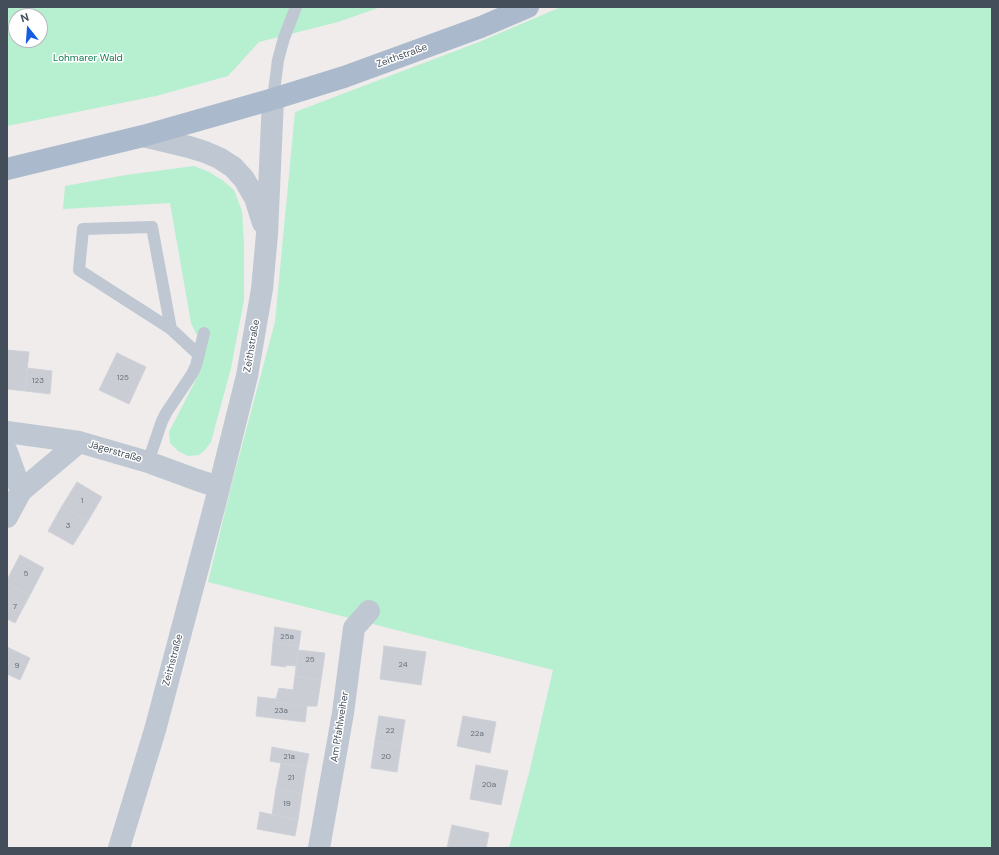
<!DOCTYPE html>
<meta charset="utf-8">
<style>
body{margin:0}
#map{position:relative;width:999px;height:855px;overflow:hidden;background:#efeceb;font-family:"DM Sans",sans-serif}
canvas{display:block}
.frame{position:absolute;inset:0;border:8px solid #444e5a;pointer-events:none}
.north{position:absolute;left:8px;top:8px;width:40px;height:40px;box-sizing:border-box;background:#fff;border:1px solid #b4b8bd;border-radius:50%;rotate:343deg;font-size:11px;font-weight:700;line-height:16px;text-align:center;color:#444e5a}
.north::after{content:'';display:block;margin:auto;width:14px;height:18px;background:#145de1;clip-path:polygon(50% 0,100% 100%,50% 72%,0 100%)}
</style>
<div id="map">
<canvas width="999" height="855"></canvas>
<div class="frame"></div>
<div class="north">N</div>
</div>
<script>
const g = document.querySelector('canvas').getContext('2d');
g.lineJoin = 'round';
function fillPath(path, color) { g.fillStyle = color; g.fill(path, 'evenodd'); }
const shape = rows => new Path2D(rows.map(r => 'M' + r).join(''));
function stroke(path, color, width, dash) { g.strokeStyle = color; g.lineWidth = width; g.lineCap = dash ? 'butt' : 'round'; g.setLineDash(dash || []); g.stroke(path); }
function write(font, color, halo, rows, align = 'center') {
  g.font = font + ' "DM Sans",sans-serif'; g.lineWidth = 3; g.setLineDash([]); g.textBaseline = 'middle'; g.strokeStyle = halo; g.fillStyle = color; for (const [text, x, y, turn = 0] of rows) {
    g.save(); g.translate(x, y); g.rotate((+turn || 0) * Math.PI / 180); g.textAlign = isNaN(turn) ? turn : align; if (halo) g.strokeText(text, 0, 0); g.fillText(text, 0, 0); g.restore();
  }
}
fillPath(shape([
 [7,7,381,7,338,22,259,42,228,76,156,96,7,126],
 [16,16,40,16,40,40,16,40],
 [561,7,992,7,992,848,509,848,530,769,553,670,208,582,233,479,275,322,295,112,479,42],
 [194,166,209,172,222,180,234,190,242,211,244,242,244,300,231,368,211,442,205,450,199,455,188,456,178,451,170,443,169,432,202,368,204,350,191,323,170,203,63,209,65,186,126,175]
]), '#b7efd1');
const building = shape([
 [7,350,29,352,25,391,7,389,7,350],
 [117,353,146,367,129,404,99,390,117,353],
 [27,368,52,371,50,394,25,391,27,368],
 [77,482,102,497,88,521,62,506,77,482],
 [62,506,88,521,73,545,48,531,62,506],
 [20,555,44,568,30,595,7,584,7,580,20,555],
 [7,584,30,595,15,623,7,619,7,584],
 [275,627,301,631,299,646,273,643,275,627],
 [273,643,299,646,296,666,286,665,286,667,271,665,273,643],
 [384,646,426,652,421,685,380,679,384,646],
 [7,647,30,658,20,680,7,674,7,647],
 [298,650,325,653,321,680,295,676,298,650],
 [295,676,321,680,317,706,307,706,275,702,279,688,293,690,295,676],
 [258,697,276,699,275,702,307,706,305,722,256,716,258,697],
 [379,716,405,720,401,745,375,741,379,716],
 [463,716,496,722,490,753,457,746,463,716],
 [375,741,401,745,397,772,371,768,375,741],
 [272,747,309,754,306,768,270,761,272,747],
 [281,763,306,768,302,793,276,789,281,763],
 [476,765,508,771,501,805,470,799,476,765],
 [276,789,302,793,298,820,272,815,276,789],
 [260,812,298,820,295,836,257,829,260,812],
 [452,825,489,833,486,848,447,848,452,825]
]);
fillPath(building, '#cbcdd4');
stroke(building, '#cfd1d8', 1);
stroke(shape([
 [273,99,278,60,284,38,296,7],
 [171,329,79,270,83,229,152,227,171,329,199,355],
 [148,462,162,421,166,413,192,374,196,366,204,333]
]), '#bec7d2', 12);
stroke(shape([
 [7,432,79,442,148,462,197,480,219,487],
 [7,452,21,491],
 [7,517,21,491,79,442],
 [319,848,343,713,354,628,369,611]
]), '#bec7d2', 22);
stroke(shape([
 [143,136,189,147,205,152,219,158,233,167,244,179,255,198,263,223],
 [119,848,155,730,215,504,247,376,262,289,267,234,273,99]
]), '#bec7d2', 22);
stroke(shape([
 [7,169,143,136,273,99,344,77,481,27,528,7]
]), '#aab9cc', 22);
write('8px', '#666e78', null, [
 ["125",123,378],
 ["123",38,381],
 ["1",82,501],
 ["3",68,526],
 ["5",26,574],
 ["7",15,607],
 ["25a",287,637],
 ["25",310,660],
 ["24",403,665],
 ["9",17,666],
 ["23a",281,711],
 ["22",390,731],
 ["22a",477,734],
 ["21a",289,757],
 ["20",386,757],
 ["21",291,778],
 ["20a",489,785],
 ["19",287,804]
]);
write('10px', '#444e5a', '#fff', [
 ["Zeithstraße",402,56,-20],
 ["Zeithstraße",252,346,-80],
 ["Jägerstraße",115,452,16],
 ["Zeithstraße",173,660,-75],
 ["Am Pfahlweiher",340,727,-81]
]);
write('10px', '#147c50', '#fff', [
 ["Lohmarer Wald",88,58]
]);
</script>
